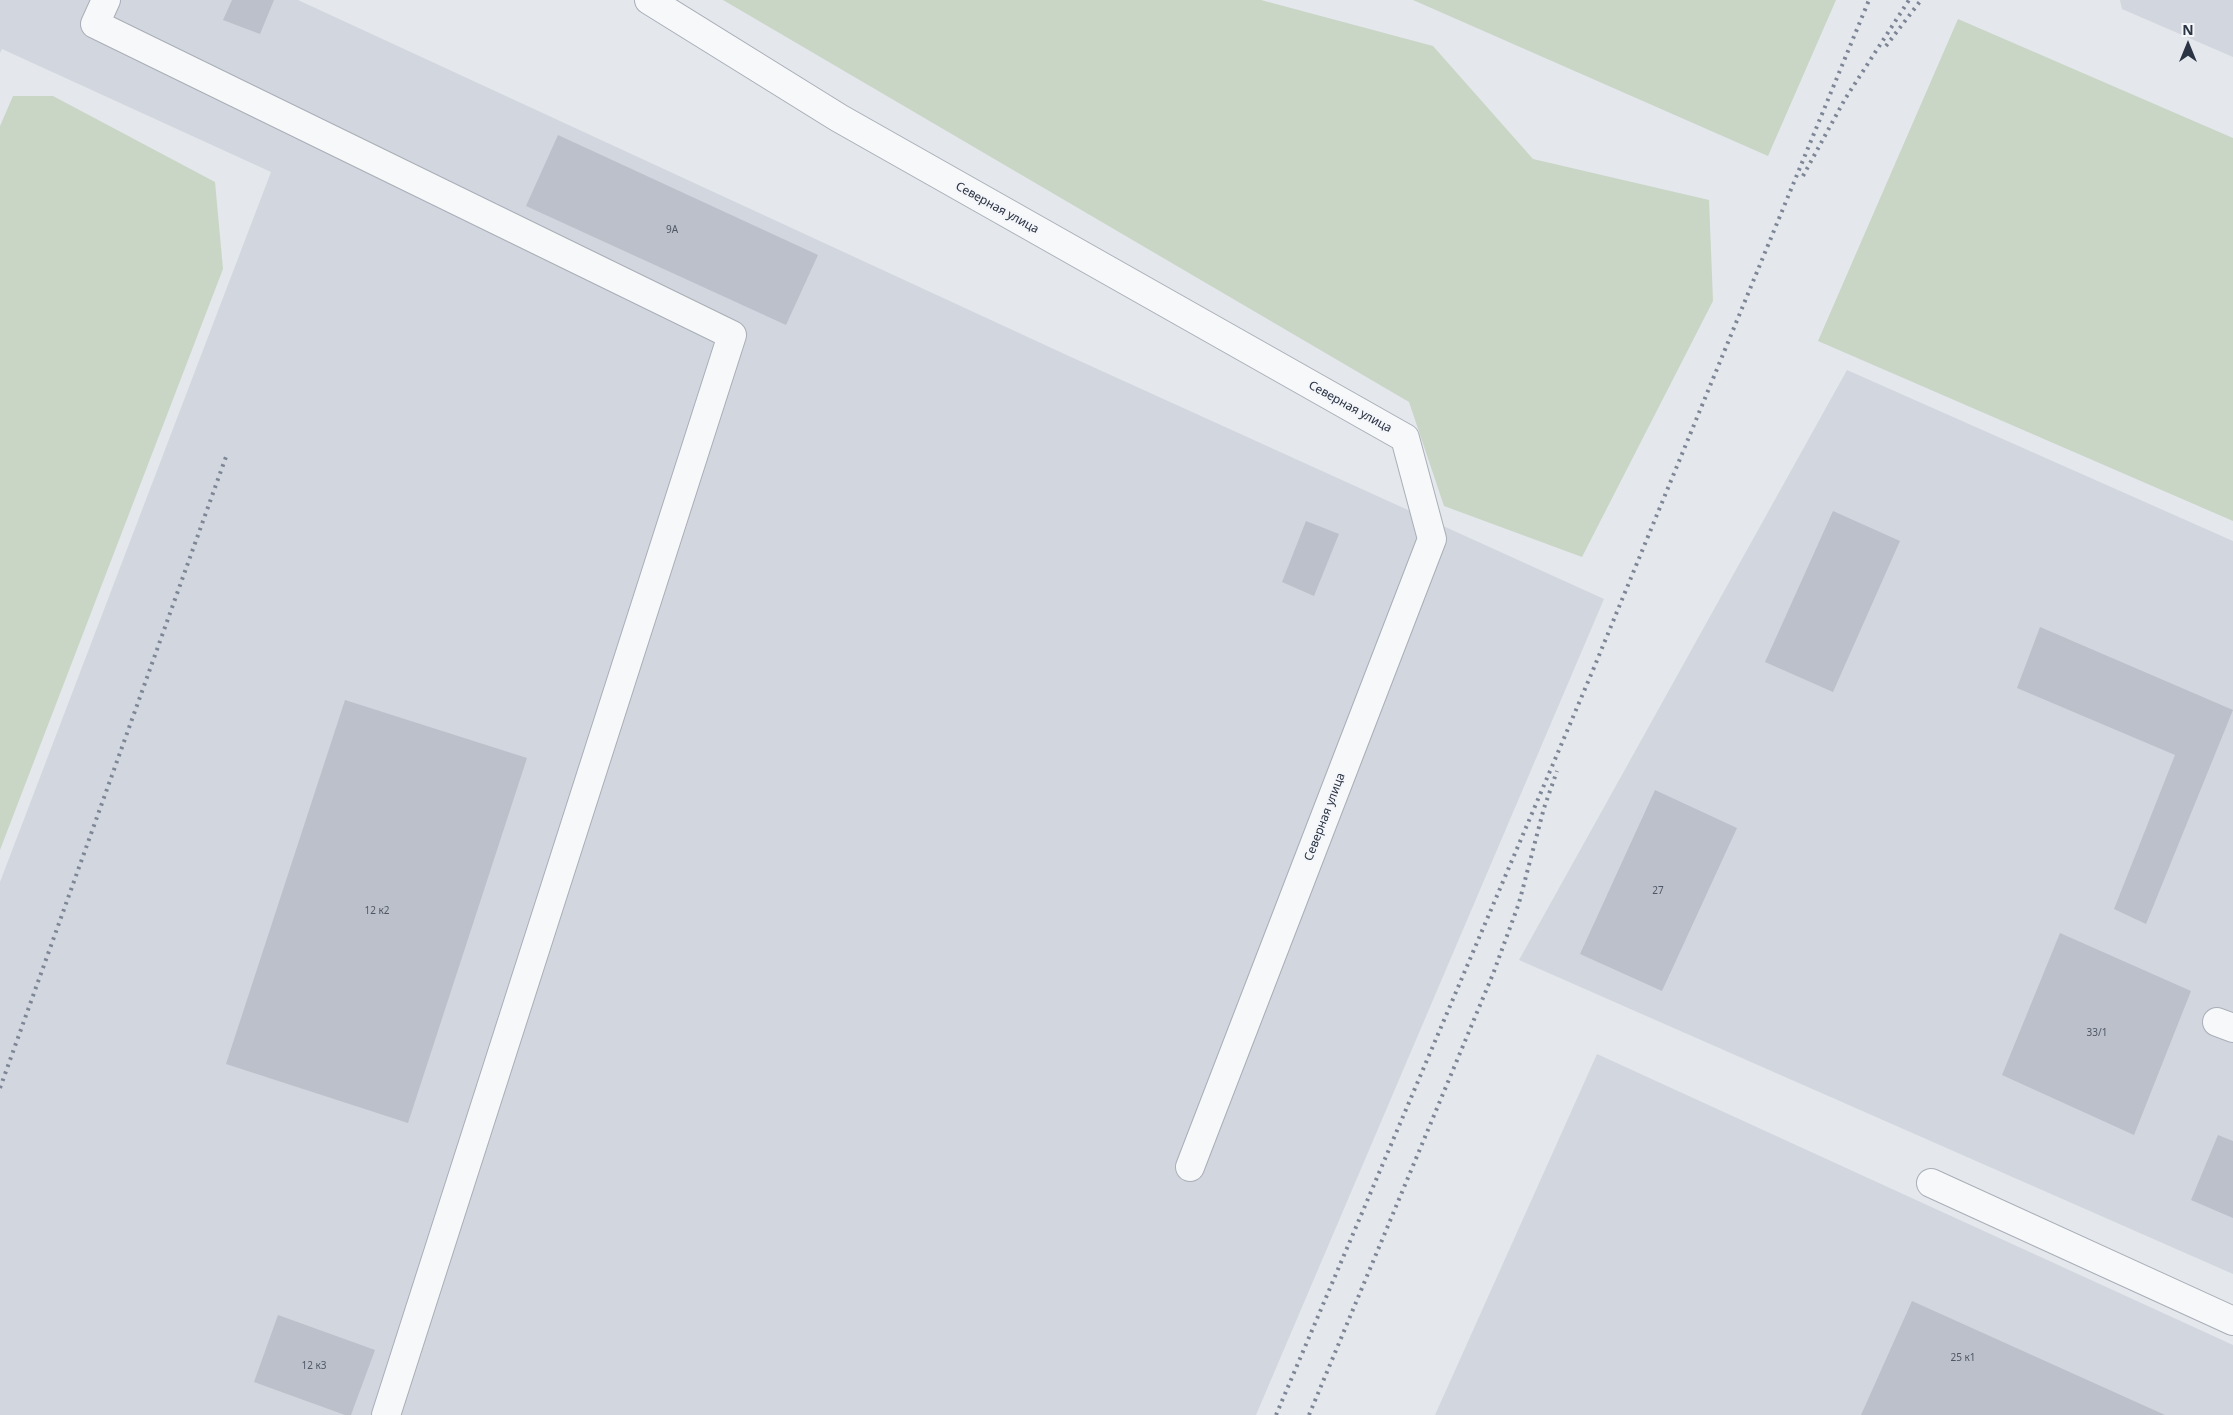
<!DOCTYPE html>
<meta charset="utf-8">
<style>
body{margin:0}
#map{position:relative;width:2233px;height:1415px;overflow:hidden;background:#e4e7ec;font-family:"Noto Sans",sans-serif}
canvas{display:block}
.north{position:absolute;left:2163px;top:20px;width:50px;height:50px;-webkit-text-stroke:4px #f4f6f9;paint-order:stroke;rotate:0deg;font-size:14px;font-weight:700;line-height:20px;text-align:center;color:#2b3445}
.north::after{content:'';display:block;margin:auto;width:18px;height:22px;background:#2b3445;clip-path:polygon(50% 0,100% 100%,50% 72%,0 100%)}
</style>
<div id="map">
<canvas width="2233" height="1415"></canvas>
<div class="north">N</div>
</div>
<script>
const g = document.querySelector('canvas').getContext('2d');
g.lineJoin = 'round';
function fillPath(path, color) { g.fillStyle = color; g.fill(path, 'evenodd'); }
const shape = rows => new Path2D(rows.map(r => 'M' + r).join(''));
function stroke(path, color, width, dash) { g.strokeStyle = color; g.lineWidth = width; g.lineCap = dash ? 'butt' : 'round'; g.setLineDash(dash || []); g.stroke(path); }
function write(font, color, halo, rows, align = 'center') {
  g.font = font + ' "Noto Sans",sans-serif'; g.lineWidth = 4; g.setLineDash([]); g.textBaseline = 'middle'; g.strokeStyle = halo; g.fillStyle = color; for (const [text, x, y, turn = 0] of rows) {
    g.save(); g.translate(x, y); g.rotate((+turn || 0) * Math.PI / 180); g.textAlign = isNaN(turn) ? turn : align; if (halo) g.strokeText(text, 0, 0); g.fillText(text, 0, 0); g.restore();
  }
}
fillPath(shape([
 [0,0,298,0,1071,357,1604,599,1256,1415,0,1415,0,882,271,172,2,49,0,53],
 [2120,0,2233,0,2233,57,2122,9],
 [1847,370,2233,541,2233,1274,1519,960],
 [1597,1054,2233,1345,2233,1415,1435,1415]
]), '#d2d6de');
fillPath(shape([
 [723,0,1261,0,1433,46,1533,159,1709,200,1713,301,1582,557,1444,506,1409,402],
 [1413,0,1836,0,1768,156],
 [1958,19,2233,138,2233,521,1818,341],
 [13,96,53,96,215,182,223,269,0,850,0,126]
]), '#c9d6c5');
fillPath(shape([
 [232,0,274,0,260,34,223,20],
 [558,135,818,255,786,325,526,206],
 [1833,511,1900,541,1833,692,1765,662],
 [1306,521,1339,534,1314,596,1282,582],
 [2040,627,2233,710,2146,924,2114,909,2175,755,2017,688],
 [345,700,527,758,408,1123,226,1064],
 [1655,790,1737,828,1662,991,1580,954],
 [2060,933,2191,991,2134,1135,2002,1075],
 [2218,1135,2233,1141,2233,1218,2191,1200],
 [1912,1301,2165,1415,1861,1415],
 [278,1315,375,1350,351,1415,345,1415,254,1382]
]), '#bbc0ca');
const minor = shape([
 [106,0,95,24,732,335,386,1415],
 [649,0,839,118,1405,438,1432,539,1190,1167],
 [2217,1022,2233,1028],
 [1931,1183,2233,1321]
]);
stroke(minor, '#a9aeb7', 30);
stroke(minor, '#f7f8fa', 28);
stroke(shape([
 [1886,46,1921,0],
 [1803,176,1845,99,1909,0],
 [0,1088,227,454],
 [1276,1415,1593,670,1869,0],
 [1309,1415,1493,974,1519,903,1544,808,1557,771]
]), '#7d8696', 4, [2.5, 5]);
write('10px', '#4f5766', null, [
 ["9А",672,230],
 ["27",1658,891],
 ["12 к2",377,911],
 ["33/1",2097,1033],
 ["25 к1",1963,1358],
 ["12 к3",314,1366]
]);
write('12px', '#2b3445', '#f4f6f9', [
 ["Северная улица",997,208,29],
 ["Северная улица",1350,407,29],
 ["Северная улица",1325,817,-69]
]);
</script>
